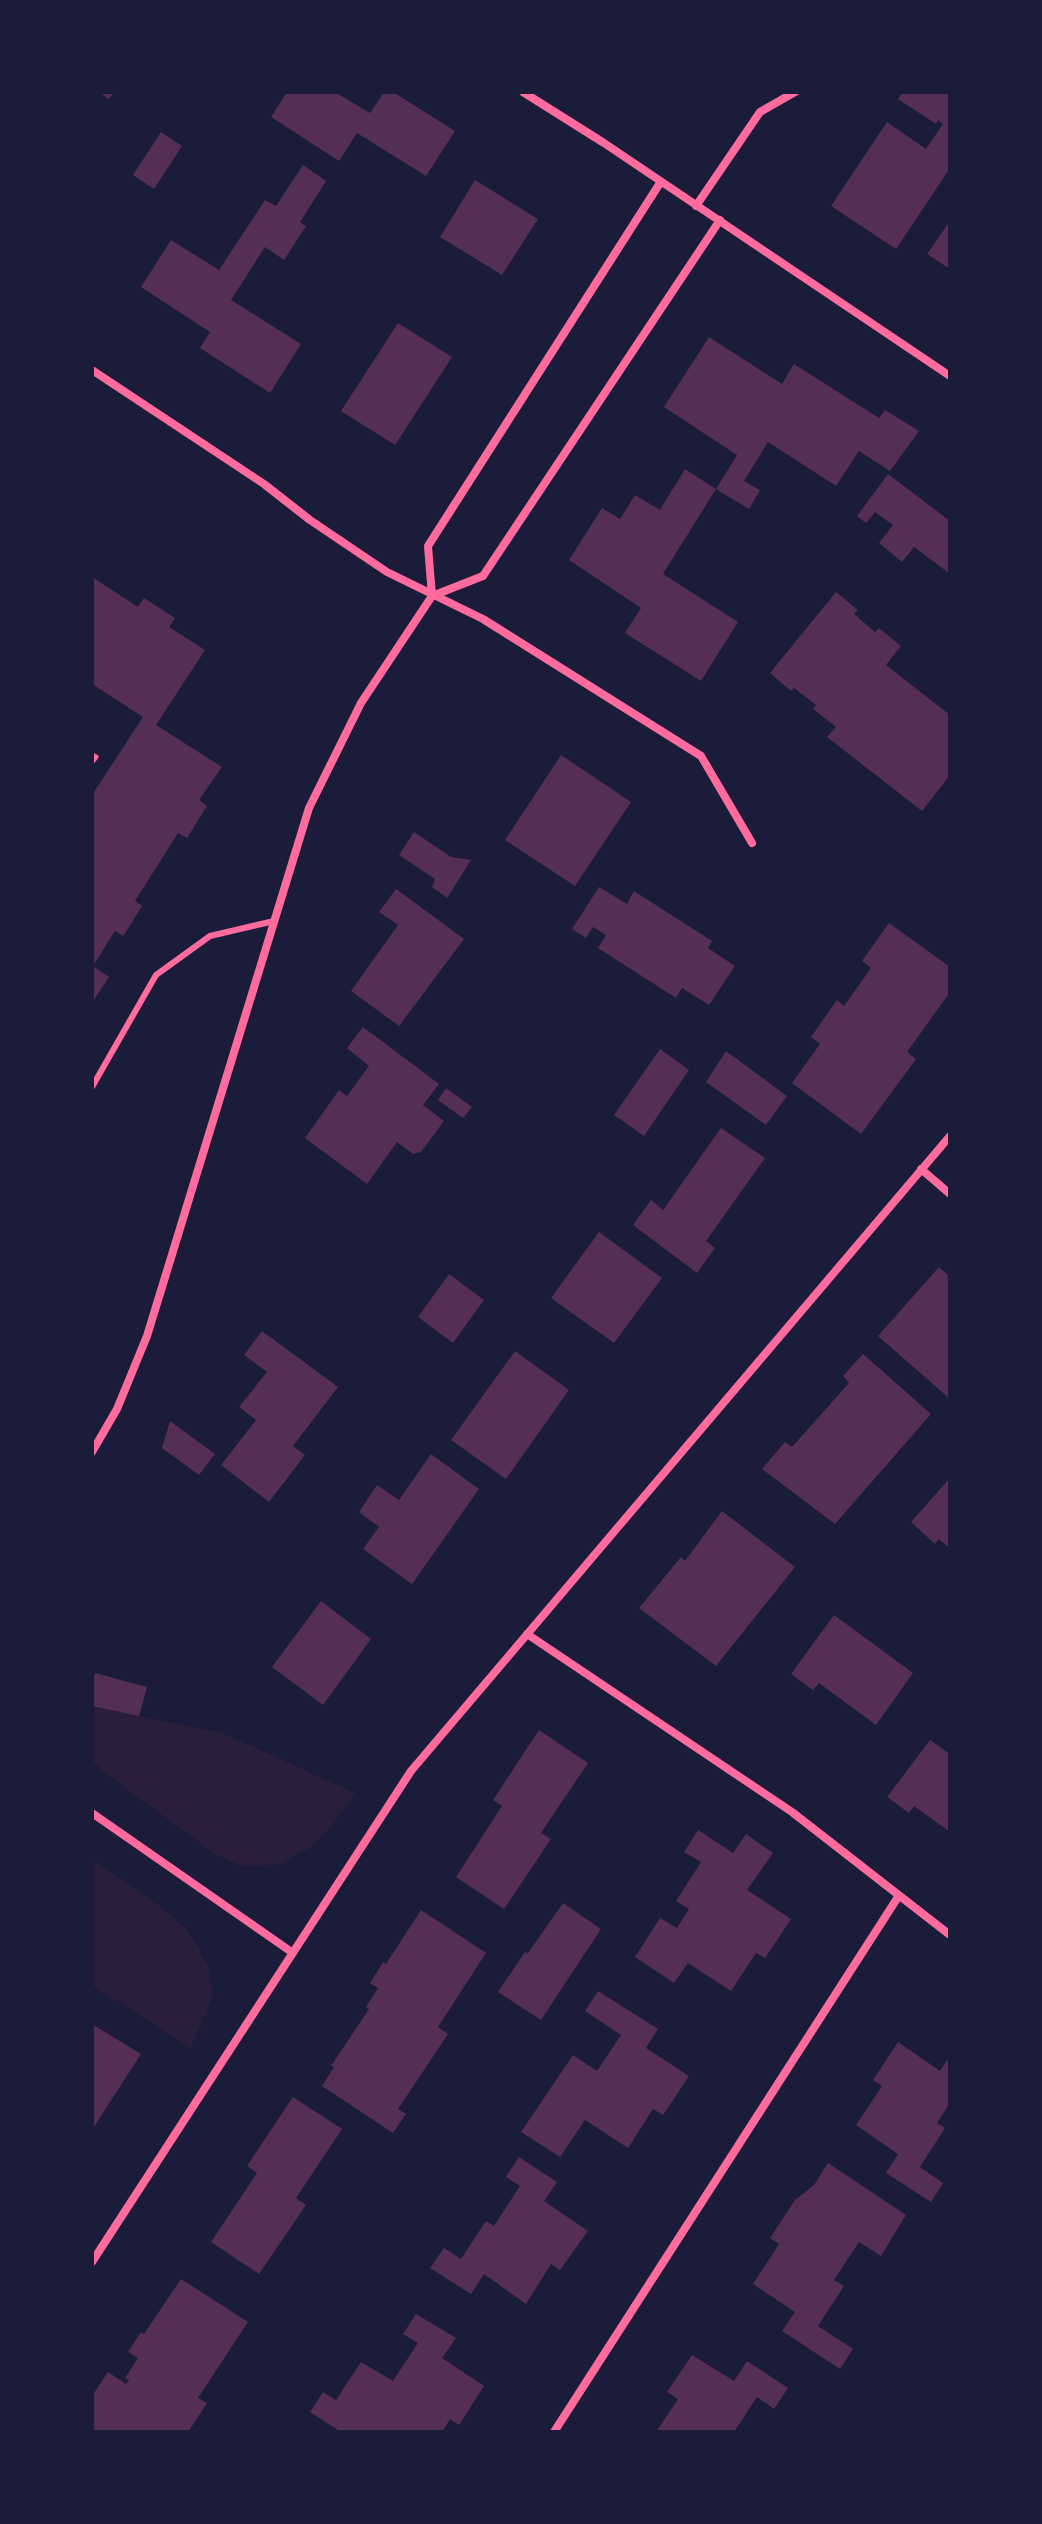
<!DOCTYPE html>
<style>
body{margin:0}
#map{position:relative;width:1042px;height:2524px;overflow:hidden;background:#1b1b3a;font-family:"Libre Baskerville",serif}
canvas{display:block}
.frame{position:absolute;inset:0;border:94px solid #1b1b3a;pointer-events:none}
</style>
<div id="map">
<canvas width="1042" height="2524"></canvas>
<div class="frame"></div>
</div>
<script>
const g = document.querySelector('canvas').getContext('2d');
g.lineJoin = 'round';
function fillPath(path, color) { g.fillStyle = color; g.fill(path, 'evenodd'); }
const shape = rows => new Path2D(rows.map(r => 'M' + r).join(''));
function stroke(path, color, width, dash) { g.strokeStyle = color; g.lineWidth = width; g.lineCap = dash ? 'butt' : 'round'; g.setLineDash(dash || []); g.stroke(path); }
fillPath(shape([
 [92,1706,223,1733,355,1793,331,1827,313,1846,280,1864,245,1867,218,1856,105,1773,92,1760],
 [92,1860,164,1909,188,1930,208,1966,213,1995,191,2048,92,1985]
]), '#2a1e3b');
fillPath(shape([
 [98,92,114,92,109,99],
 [287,92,335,92,370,113,384,92,393,92,455,131,426,176,357,133,339,161,271,117],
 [903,92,950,94,950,168,896,249,831,206,887,122,926,149,943,124,938,120,936,124,898,99],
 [161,132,182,146,154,189,133,175],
 [303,165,326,181,300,222,306,226,284,260,265,247,231,300,301,344,270,393,200,348,210,332,141,287,171,240,219,270,265,200,276,206],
 [475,180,538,219,502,275,440,237],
 [950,221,950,269,927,254],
 [398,323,452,357,395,445,341,411],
 [709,337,782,384,794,364,879,418,885,410,919,431,890,471,859,451,836,486,768,442,744,481,760,490,749,509,716,489,663,574,738,622,701,681,625,633,641,608,569,560,602,508,620,519,635,495,660,510,685,469,716,489,737,455,664,407],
 [888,474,950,521,950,574,914,547,902,562,879,543,893,525,875,512,866,523,857,516],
 [92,577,138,607,144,598,175,618,169,627,205,650,156,725,222,767,199,800,207,806,187,838,178,833,135,901,142,906,127,930,123,936,115,931,93,966,109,977,92,1003,92,795,143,717,92,684],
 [836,592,858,610,854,614,875,632,879,628,901,646,886,665,950,715,950,775,922,811,827,737,836,727,813,709,816,705,794,688,791,691,770,673],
 [561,755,631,802,575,886,505,840],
 [414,832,451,857,471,860,447,898,432,887,435,879,399,855],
 [599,887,627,904,634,891,712,941,708,948,735,966,709,1005,682,988,676,998,598,948,606,935,593,927,586,938,572,929],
 [396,889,464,939,399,1026,351,991,398,925,379,912],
 [889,923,950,967,950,992,907,1052,916,1059,861,1134,792,1083,820,1044,811,1037,837,1000,844,1006,871,968,862,961],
 [363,1027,439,1084,423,1105,444,1121,421,1152,413,1154,397,1142,367,1184,305,1138,339,1090,347,1096,369,1066,347,1048],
 [660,1049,689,1070,644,1136,614,1115],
 [726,1051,787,1096,766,1125,706,1082],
 [446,1088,472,1107,463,1118,438,1100],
 [721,1128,765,1158,706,1241,715,1248,697,1273,633,1225,651,1200,663,1210],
 [599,1232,662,1278,614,1343,551,1298],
 [939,1267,950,1277,950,1399,878,1336],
 [449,1274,484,1300,453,1343,418,1317],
 [262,1331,338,1387,293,1446,305,1455,269,1502,221,1465,256,1420,239,1407,267,1372,244,1355],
 [515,1351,569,1390,506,1479,451,1440],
 [863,1354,931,1414,835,1524,762,1469,785,1442,792,1447,849,1383,843,1376],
 [170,1421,215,1454,199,1475,162,1448],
 [431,1454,479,1489,412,1584,363,1549,379,1527,359,1512,377,1485,399,1500],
 [950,1478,950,1549,939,1539,935,1544,911,1522],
 [722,1511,795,1567,716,1666,639,1608,681,1557,685,1561],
 [321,1601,371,1639,323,1705,272,1667],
 [834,1615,913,1673,876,1725,819,1683,813,1690,791,1674],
 [95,1673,147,1687,139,1716,92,1706,92,1684],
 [539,1730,588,1763,541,1833,551,1839,504,1909,456,1877,502,1806,493,1800],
 [930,1740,950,1754,950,1832,914,1806,909,1813,887,1797],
 [698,1830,733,1853,746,1834,773,1853,747,1890,791,1919,765,1958,756,1953,731,1991,688,1963,674,1983,635,1957,660,1918,677,1928,689,1909,676,1901,701,1862,684,1852],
 [563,1903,601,1929,541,2020,498,1992,525,1952,528,1953],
 [421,1910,486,1953,438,2027,448,2034,398,2109,406,2114,393,2133,322,2086,334,2067,331,2066,369,2009,366,2007,378,1988,370,1983,383,1962,386,1964],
 [598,1991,658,2029,646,2048,689,2076,663,2115,653,2109,628,2148,585,2120,560,2157,521,2132,573,2055,597,2071,621,2035,585,2011],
 [92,2024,141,2054,92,2130],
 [898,2042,940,2071,950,2056,950,2103,937,2123,945,2128,920,2167,943,2183,931,2202,886,2173,898,2154,856,2125,882,2086,873,2080],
 [293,2097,342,2129,296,2198,306,2205,259,2274,211,2242,257,2173,247,2166],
 [519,2157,557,2182,544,2201,588,2231,560,2270,551,2264,526,2304,484,2274,471,2294,430,2268,444,2248,461,2259,486,2221,494,2226,520,2186,506,2177],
 [828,2163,906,2215,881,2256,859,2242,834,2280,844,2286,818,2326,853,2349,840,2369,782,2331,795,2312,753,2284,779,2244,770,2238,795,2200,814,2185],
 [181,2279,248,2322,198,2398,207,2403,188,2432,92,2432,92,2396,108,2372,126,2384,129,2380,125,2378,138,2358,128,2352,141,2332,144,2334],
 [416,2314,456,2338,442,2358,484,2386,459,2425,450,2419,442,2432,341,2432,310,2412,323,2392,336,2400,361,2362,393,2381,418,2343,403,2334],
 [692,2355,734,2381,747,2361,788,2388,774,2409,757,2397,734,2432,656,2432,678,2399,667,2392]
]), '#542f53');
stroke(shape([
 [92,755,96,757,92,762]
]), '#ff6b9d', 5);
stroke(shape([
 [92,1087,156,975,210,936,274,921]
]), '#ff6b9d', 6);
stroke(shape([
 [523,92,604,143,950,376],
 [696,206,760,112,795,92],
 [92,370,264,484,310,520,387,572,483,619,701,756,752,843],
 [432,596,428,546,660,183],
 [921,1169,950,1194],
 [92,1452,117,1409,147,1336,309,808,361,703,432,596,483,576,720,220],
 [527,1634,792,1812,950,1935],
 [92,1813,293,1953],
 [92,2262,411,1771,950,1136],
 [554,2432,898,1897]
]), '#ff6b9d', 8);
</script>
